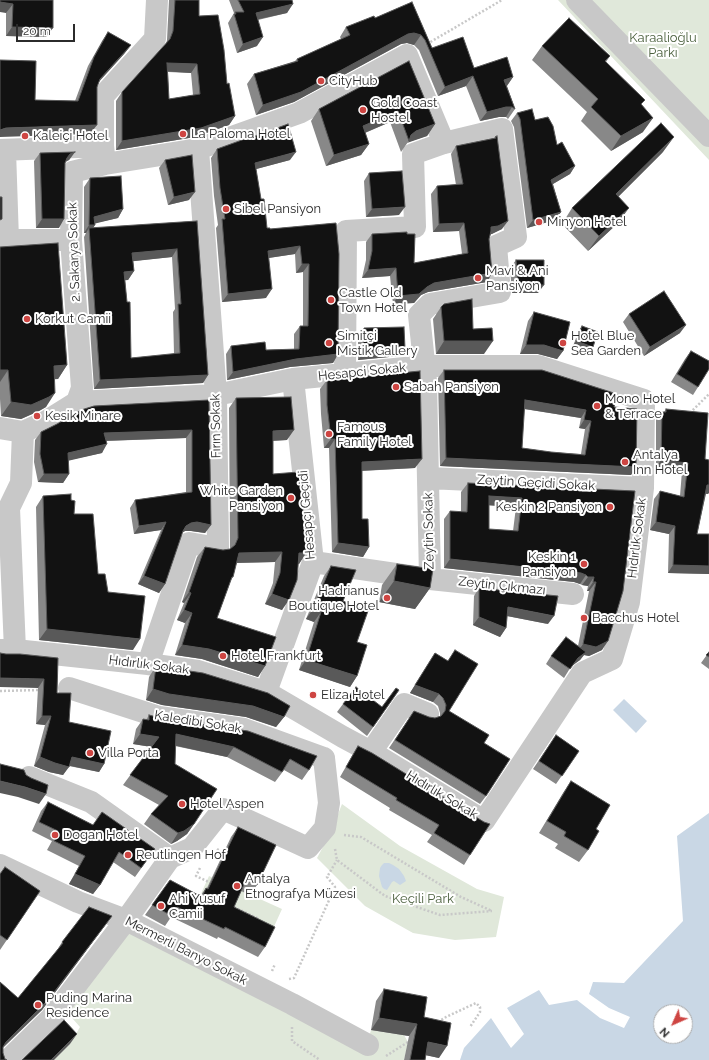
<!DOCTYPE html>
<meta charset="utf-8">
<style>
body{margin:0}
#map{position:relative;width:709px;height:1060px;overflow:hidden;background:#fff;font-family:Raleway,sans-serif}
canvas{display:block}
.north{position:absolute;left:653px;top:1004px;width:40px;height:40px;box-sizing:border-box;background:#fff;border:1px solid #aaa;border-radius:50%;rotate:225deg;font-size:11px;font-weight:700;line-height:16px;text-align:center;color:#2b2b2b}
.north::after{content:'';display:block;margin:auto;width:14px;height:18px;background:#ce4542;clip-path:polygon(50% 0,100% 100%,50% 72%,0 100%)}
.scale{position:absolute;left:16px;top:24px;width:59px;height:18px;box-sizing:border-box;border:2px solid #2b2b2b;border-top:0;padding-left:5px;font-size:12px;line-height:14px;white-space:nowrap;color:#2b2b2b;-webkit-text-stroke:3px #fff;paint-order:stroke}
</style>
<div id="map">
<canvas width="709" height="1060"></canvas>
<div class="north">N</div>
<div class="scale">20 m</div>
</div>
<script>
const g = document.querySelector('canvas').getContext('2d');
g.lineJoin = 'round';
function fillPath(path, color) { g.fillStyle = color; g.fill(path, 'evenodd'); }
const shape = rows => new Path2D(rows.map(r => 'M' + r).join(''));
function stroke(path, color, width, dash) { g.strokeStyle = color; g.lineWidth = width; g.lineCap = dash ? 'butt' : 'round'; g.setLineDash(dash || []); g.stroke(path); }
function write(font, color, halo, rows, align = 'center') {
  g.font = font + ' Raleway,sans-serif'; g.lineWidth = 4; g.setLineDash([]); g.textBaseline = 'middle'; g.strokeStyle = halo; g.fillStyle = color; for (const [text, x, y, turn = 0] of rows) {
    g.save(); g.translate(x, y); g.rotate((+turn || 0) * Math.PI / 180); g.textAlign = isNaN(turn) ? turn : align; if (halo) g.strokeText(text, 0, 0); g.fillText(text, 0, 0); g.restore();
  }
}
fillPath(shape([
 [558,0,709,0,709,160],
 [342,804,400,846,477,889,504,897,496,937,455,940,413,933,365,906,317,858,331,832],
 [209,876,282,909,272,931,199,898],
 [128,926,365,1051,371,1030,404,1035,408,1042,404,1060,54,1060,70,1044,80,1027,65,1010]
]), '#e0e8da');
fillPath(shape([
 [624,699,647,721,636,733,613,710],
 [709,813,709,1060,460,1060,464,1048,491,1018,511,1048,524,1034,507,1008,539,990,549,1005,577,1000,600,1018,624,1028,630,1017,609,1008,589,994,593,982,624,983,683,921,677,836],
 [661,1012,685,1012,685,1036,661,1036],
 [384,863,389,863,393,865,399,869,404,876,406,881,400,885,394,881,392,882,387,890,384,889,382,887,379,876,380,868,382,865]
]), '#c9d7e5');
stroke(shape([
 [427,44,502,0],
 [690,413,709,394],
 [0,691,39,690],
 [344,835,361,837,461,897,492,911],
 [217,849,223,853],
 [335,849,337,860,385,896,440,915,492,911],
 [200,868,196,876,211,883],
 [234,907,257,918,256,921],
 [272,971,275,964],
 [289,979,294,978,335,887,327,877,337,860],
 [438,1022,446,1017,476,1003,480,1007,480,1012,470,1027],
 [292,1027,292,1041,320,1060],
 [386,1056,408,1042]
]), '#c8c8c8', 2.5, [2, 2]);
stroke(shape([
 [577,0,709,136],
 [0,150,103,146],
 [5,150,8,240],
 [105,164,103,146,103,96,155,39,157,0],
 [0,240,71,240],
 [345,374,346,231,415,227,413,154,444,143,502,129,516,237,496,246,500,292,430,304,419,315,426,381,430,579],
 [77,402,82,388,71,240,72,172,105,164,198,149,299,113,407,55,444,143],
 [0,428,23,432,45,422,77,402,216,395,293,379,425,366,538,366,644,400,643,488,629,602,612,659,582,673,484,821,371,752,343,737,266,692,198,671,148,664,15,650,0,650],
 [428,478,643,488],
 [313,562,430,579,573,594],
 [15,650,9,508,21,483,23,432],
 [148,664,189,543,218,548,216,395,198,149],
 [69,688,159,717,244,729,324,758],
 [266,692,313,562,293,379],
 [371,752,404,704,428,714],
 [29,777,91,802,170,858],
 [0,865,78,902,126,920,292,1004,368,1045],
 [8,1060,51,1018,126,920,170,858,192,848,223,809,308,848,325,828,329,803,324,758]
]), '#c8c8c8', 22);
fillPath(shape([
 [0,0,53,0,46,37,6,36,6,13],
 [169,0,199,0,199,16,227,84,235,116,229,125,195,137,116,150,116,101,122,92,166,44,167,40],
 [168,72,191,73,193,95,169,99],
 [229,0,292,0,287,13,258,20,257,46,237,53,228,23,234,13],
 [412,2,432,48,474,68,513,77,507,86,515,109,508,119,506,117,499,117,480,121,466,86,438,96,419,50,414,45,407,43,401,44,294,102,256,115,247,84,254,74,295,61,297,59,341,39,340,37,346,27,375,18],
 [108,32,131,45,124,54,98,83,97,87,90,134,35,100,75,101,88,66,102,41],
 [542,46,610,56,606,62,641,105,643,132,611,151,581,121,587,112,532,60],
 [409,61,435,124,427,136,408,142,401,152,390,122,365,133,369,144,361,155,326,166,311,121,319,109],
 [517,113,535,120,575,166,570,174,553,184,561,212,555,220,527,228,514,127,511,121],
 [269,131,290,160,256,169,261,199,267,228,270,229,336,223,338,354,333,363,290,367,227,380,226,354,231,346,266,350,294,349,294,334,300,326,303,326,303,272,296,273,295,254,268,258,266,298,222,302,216,228,218,225,214,196,211,158,217,149,267,134],
 [497,136,502,229,491,234,489,239,492,273,487,282,428,292,421,295,414,303,393,304,390,276,362,278,366,260,366,242,372,234,414,263,462,254,459,231,433,232,431,194,437,186,456,185,451,154,456,146,494,138,495,137],
 [75,152,69,160,66,162,65,163,59,228,36,228,34,161,40,153],
 [663,152,618,197,618,223,588,251,562,224,572,208],
 [165,160,189,200,168,205,159,168],
 [369,173,399,215,366,217,364,181],
 [90,178,123,209,118,218,95,223,93,228,197,221,208,375,203,383,94,389,84,237,86,233,84,233,84,187],
 [172,257,175,309,173,312,174,354,131,358,127,302,125,280,128,280,134,271,133,261],
 [0,247,67,365,58,379,54,379,46,407,39,411,21,419,1,416,0,399],
 [516,260,538,293,512,293,510,268],
 [441,307,473,329,484,354,436,354,433,319],
 [534,312,563,351,557,359,538,354,520,354,528,321],
 [629,314,680,333,644,356,623,322],
 [582,326,593,347,590,351,573,346,579,330],
 [364,328,405,348,399,356,358,360,358,336],
 [691,351,698,387,693,395,671,382,685,359],
 [444,370,614,407,636,467,631,475,440,466,438,378],
 [524,409,581,418,579,428,585,429,581,454,551,452,522,448],
 [327,380,415,468,362,471,362,519,369,547,363,557,332,552,329,448,324,448,321,414,320,389],
 [236,398,287,440,273,441,273,474,306,553,299,564,298,563,282,610,265,604,273,583,275,562,236,563,233,577,231,580,217,618,265,666,258,677,202,659,175,655,185,623,177,620,184,603,182,602,197,557,205,547,223,550,230,549,230,548,229,408],
 [209,400,211,525,205,533,191,531,185,531,182,533,165,584,159,593,138,584,161,530,134,534,130,508,135,500,186,492,186,438,106,441,102,453,69,460,69,474,63,483,38,482,34,462,35,440,41,432,94,407,94,406],
 [666,409,705,459,708,494,706,494,697,534,709,534,709,574,668,573,669,534,650,530,654,499,660,491,680,496,682,471,656,468,656,419,662,412,664,412],
 [468,483,635,491,602,650,589,656,584,655,580,660,572,665,564,678,546,664,551,656,578,646,589,591,587,591,588,586,582,585,580,584,574,582,444,568,444,519,450,511,461,512,461,492],
 [489,505,516,507,513,531,489,529],
 [43,496,71,500,74,514,98,574,108,592,133,650,39,640,36,507],
 [397,564,430,588,415,609,379,602,382,585],
 [331,566,357,642,357,676,350,687,299,670,314,622,306,619,324,576],
 [479,588,548,624,507,616,506,628,500,637,473,625,474,596],
 [455,650,449,711,484,743,486,796,480,804,389,748,414,711,429,717,435,718,440,716,440,713,438,706,433,702,410,693,435,653,448,661],
 [709,652,709,669,701,663],
 [6,654,20,654,57,693,69,722,104,764,99,772,69,766,63,775,49,772,34,766,45,725,36,724,38,688],
 [156,666,284,717,276,727,246,717,162,705,146,700,149,677],
 [399,690,367,736,337,712,343,704,382,707],
 [149,715,164,719,248,731,309,770,302,780,284,770,275,782,227,757,175,746,175,764,194,824,187,834,177,841,171,844,144,824,151,814,159,805,123,785,151,747,133,744,136,729,143,719,146,720],
 [556,735,579,751,556,784,533,769],
 [358,746,470,855,464,865,427,842,432,835,389,810,390,808,340,777,352,756],
 [571,781,596,829,588,850,579,862,555,848,558,844,539,833,563,793],
 [48,802,93,825,155,849,135,877,113,862,100,885,93,894,69,884,79,866,47,850,52,841,32,831,41,811],
 [238,827,257,885,250,895,241,891,234,907,265,947,258,957,218,937,217,939,171,917,165,926,145,915,170,880,200,896,206,888,207,888,231,837],
 [0,874,40,891,0,950],
 [112,916,42,1010,3,1048,3,1053,5,1059,0,1060,0,982,18,998,56,952,62,942],
 [384,989,424,1017,439,1058,426,1055,425,1060,404,1060,409,1036,371,1030,376,1001]
]), '#888');
fillPath(shape([
 [0,2,13,4,6,13,0,12],
 [293,4,287,13,250,21,256,13],
 [12,27,53,28,46,37,6,36],
 [414,33,421,35,414,45,407,43,401,44,294,102,256,115,263,105,408,34],
 [263,37,257,46,237,53,243,44],
 [131,45,124,54,93,88,100,79],
 [167,63,197,64,191,73,161,71],
 [473,76,466,86,438,96,445,87],
 [513,77,506,87,504,80],
 [506,107,512,107,506,117,499,117,480,121,487,112],
 [398,111,390,122,355,137,363,126],
 [235,116,229,125,195,137,116,150,122,141],
 [653,118,643,132,611,151,621,136],
 [435,124,427,136,407,143,409,141,411,135,416,131],
 [97,125,90,134,0,137,0,130,6,128],
 [674,137,663,152,605,210,616,194],
 [369,144,361,155,326,166,334,155],
 [75,152,69,160,64,162,70,154],
 [296,152,290,160,249,171,255,163],
 [575,166,570,174,546,188,551,180],
 [195,192,189,200,168,205,174,197],
 [405,207,399,215,366,217,372,209],
 [629,208,618,223,588,251,599,236],
 [123,209,118,218,89,225,94,217],
 [561,212,555,220,527,228,533,220],
 [42,219,64,219,59,228,36,228],
 [508,221,502,229,492,234,485,235,491,227],
 [464,223,459,231,433,232,439,224],
 [89,225,95,225,90,233,89,228,86,233,84,233],
 [300,246,295,254,262,259,268,251],
 [177,249,172,257,126,262,132,253],
 [302,264,309,264,303,272,296,273],
 [396,268,390,276,362,278,368,270],
 [134,271,128,280,118,281,124,272],
 [492,273,487,282,428,292,421,295,414,303,393,304,398,296,427,287,434,283],
 [518,285,544,285,538,293,512,293],
 [272,289,266,298,222,302,228,294],
 [686,325,680,333,644,356,650,347],
 [444,341,493,341,484,354,436,354],
 [576,341,593,347,590,351,573,346],
 [526,345,544,345,563,351,557,359,538,354,520,354],
 [405,348,399,356,358,360,363,352],
 [338,354,333,363,290,367,227,380,233,372,296,359],
 [67,365,58,379,44,380,54,366],
 [0,370,8,370,0,382],
 [208,375,203,383,94,389,100,380],
 [55,393,46,407,39,411,21,419,1,416,11,402],
 [525,400,586,410,581,418,519,408],
 [584,420,591,421,585,429,579,428],
 [192,430,186,438,99,441,104,433],
 [294,430,287,440,266,441,273,431],
 [331,439,335,439,329,448,324,448],
 [107,444,102,453,63,462,68,453],
 [446,458,636,467,631,475,440,466],
 [422,459,415,468,356,471,362,462],
 [661,460,688,463,682,471,656,468],
 [44,474,69,474,63,483,38,482],
 [707,485,709,485,709,493,708,494,702,493],
 [489,496,522,498,516,507,483,505],
 [166,522,161,530,134,534,139,526],
 [197,522,211,525,205,533,191,531,185,531,180,534,186,526,191,523],
 [656,522,675,526,669,534,650,530],
 [338,543,369,547,363,557,332,552],
 [282,552,275,562,232,563,239,553],
 [299,553,306,553,299,564,292,563],
 [450,559,581,573,586,575,580,584,574,582,444,568],
 [673,565,709,566,709,574,668,573],
 [144,576,165,584,159,593,138,584],
 [588,577,594,577,588,586,582,585],
 [394,581,430,588,415,609,379,602],
 [593,582,596,582,589,591,587,591],
 [189,592,191,593,184,603,182,602],
 [272,594,289,600,282,610,265,604],
 [508,607,554,616,548,624,502,615],
 [313,609,321,612,314,622,306,619],
 [184,610,192,613,185,623,177,620],
 [479,617,506,628,500,637,473,625],
 [47,629,140,639,133,650,39,640],
 [608,641,602,650,589,656,584,655,580,660,572,666,578,658,577,653,583,644],
 [182,645,209,649,265,666,258,677,202,659,175,655],
 [306,660,357,676,350,687,299,670],
 [0,678,44,679,38,688,0,687],
 [415,685,439,694,433,702,410,693],
 [153,689,253,706,284,717,276,727,246,717,162,705,146,700],
 [42,716,51,716,45,725,36,724],
 [140,734,159,737,152,747,133,744],
 [176,734,234,747,227,757,168,744],
 [40,757,69,767,63,775,49,772,34,766],
 [72,757,104,764,99,772,66,765],
 [0,781,25,787,46,794,39,804,18,797,0,793],
 [194,824,187,834,177,841,171,844,178,833],
 [75,874,100,885,93,894,69,884],
 [112,916,42,1010,0,1050,6,1042],
 [379,1018,417,1024,409,1036,371,1030],
 [77,1034,70,1044,54,1060,51,1060],
 [428,1042,447,1046,439,1058,420,1054]
]), '#595959');
const building = shape([
 [0,0,53,0,53,28,12,27,13,4,0,2,0,0],
 [175,0,199,0,199,16,218,15,224,50,227,84,229,83,235,116,201,128,122,141,122,92,170,39,173,31,175,0],
 [167,63,197,64,200,94,169,99,167,63],
 [238,0,292,0,293,4,256,13,263,37,243,44,234,14,236,14,235,12,244,12,238,0],
 [412,2,432,48,463,37,474,68,507,57,513,77,504,80,515,109,512,107,506,107,487,112,473,76,445,87,425,40,421,35,414,33,408,34,301,92,263,105,254,74,298,61,297,59,350,35,346,27,374,16,375,18,412,2],
 [569,18,610,56,605,61,645,100,641,104,653,118,621,136,591,107,598,99,542,46,569,18],
 [108,32,131,45,100,79,97,87,97,125,6,128,0,130,0,60,36,61,35,100,78,101,94,57,108,32],
 [409,61,435,124,416,131,411,135,409,141,398,111,363,126,369,144,334,155,319,109,409,61],
 [532,109,535,120,548,117,553,126,557,145,562,142,575,166,551,180,561,212,533,220,520,119,517,113,532,109],
 [661,123,674,137,616,194,629,208,599,236,572,208,661,123],
 [288,124,296,152,255,163,261,199,264,199,267,228,270,228,270,229,336,223,339,254,338,354,296,359,233,372,231,346,265,342,266,350,299,349,300,326,308,326,309,264,302,264,300,246,268,251,272,289,228,294,222,219,225,219,220,188,217,149,253,136,270,133,269,131,288,124],
 [497,136,508,221,498,226,491,227,491,231,489,239,492,273,434,283,427,287,419,294,398,296,396,268,368,270,372,251,372,234,407,232,407,234,415,234,414,263,468,253,464,223,439,224,437,186,463,184,456,146,496,138,495,137,497,136],
 [75,152,70,154,67,158,65,163,64,219,42,219,40,153,75,152],
 [192,155,195,192,174,197,165,160,192,155],
 [402,171,405,207,372,209,369,173,402,171],
 [121,176,123,209,94,217,95,225,89,225,90,178,121,176],
 [0,197,2,197,2,219,0,220,0,197],
 [197,221,208,375,100,380,89,228,197,221],
 [177,249,181,304,178,304,180,353,131,358,130,302,127,302,124,272,134,271,132,253,177,249],
 [58,243,67,365,54,366,55,393,49,397,31,405,11,402,8,370,0,370,0,247,58,243],
 [516,260,544,260,544,285,518,285,516,260],
 [664,291,686,325,650,347,629,314,664,291],
 [472,299,473,329,492,328,493,341,444,341,441,307,444,304,472,299],
 [534,312,570,322,563,351,544,345,526,345,534,312],
 [582,326,598,332,593,347,576,341,582,326],
 [404,327,405,348,363,352,364,328,404,327],
 [691,351,709,361,709,369,698,387,677,374,691,351],
 [444,370,542,370,617,394,614,407,637,409,636,467,446,458,444,370],
 [525,400,586,410,584,420,591,421,585,455,551,452,522,448,525,400],
 [420,371,422,459,362,462,362,519,368,519,369,547,338,543,335,439,331,439,327,405,327,380,420,371],
 [291,397,294,430,273,431,273,474,299,472,307,550,306,553,299,553,297,580,289,600,272,594,280,573,282,552,239,553,233,577,232,577,217,618,276,637,265,666,209,649,182,645,192,613,184,610,191,593,189,592,205,547,223,550,230,549,235,545,238,538,236,398,291,397],
 [209,400,211,525,197,522,191,523,186,526,183,531,165,584,144,576,166,522,139,526,135,500,192,492,192,430,104,433,107,444,68,453,69,474,44,474,40,454,41,432,57,424,81,410,94,406,209,400],
 [666,409,708,413,705,459,709,460,709,485,707,485,697,534,709,534,709,566,673,565,675,526,656,522,660,491,684,497,688,463,661,460,662,412,666,412,666,409],
 [468,483,635,491,623,591,608,641,596,647,583,644,596,582,593,582,594,577,588,577,586,575,581,573,450,559,450,511,467,512,468,483],
 [489,496,522,498,518,531,489,529,489,496],
 [71,494,71,500,75,501,74,514,93,514,98,574,105,574,108,592,145,596,140,639,47,629,43,496,71,494],
 [397,564,433,569,430,588,394,581,397,564],
 [331,566,356,570,343,601,368,611,357,642,367,645,357,676,306,660,321,612,313,609,331,566],
 [479,588,558,596,554,616,508,607,506,628,479,617,479,588],
 [566,637,586,652,578,658,570,669,551,656,566,637],
 [455,650,478,664,449,711,489,735,484,743,510,759,486,796,395,740,414,711,429,717,435,718,441,716,445,711,446,705,443,698,439,694,415,685,435,653,448,661,455,650],
 [709,652,709,657,706,655,709,652],
 [0,653,6,654,20,654,58,658,57,693,71,693,69,722,111,731,104,764,72,757,69,767,55,763,40,757,51,716,42,716,44,679,0,678,0,653],
 [156,666,203,673,268,693,290,706,284,717,253,706,169,694,153,689,156,666],
 [356,687,382,707,396,688,399,690,373,727,343,704,356,687],
 [149,715,164,719,248,731,317,756,309,770,290,759,282,772,234,747,176,734,175,764,217,789,194,824,184,831,178,833,151,814,168,796,130,775,159,737,140,734,143,719,149,720,149,715],
 [556,735,579,751,562,776,539,761,556,735],
 [358,746,372,753,484,822,490,824,470,855,434,833,439,825,396,800,397,798,346,767,358,746],
 [0,764,24,770,26,775,31,778,48,785,46,794,25,787,0,781,0,764],
 [571,781,610,805,596,829,599,831,588,850,564,836,566,832,547,821,571,781],
 [48,802,93,825,102,812,155,849,141,868,119,852,100,885,75,874,85,856,54,841,58,831,39,822,48,802],
 [238,827,276,845,257,885,246,880,234,907,275,927,265,947,225,927,224,929,177,907,172,916,152,905,170,880,202,897,206,888,208,889,238,827],
 [5,867,40,891,7,940,0,935,0,874,5,867],
 [89,907,112,916,48,1000,6,1042,3,1047,3,1053,5,1059,7,1060,0,1060,0,982,18,998,63,943,62,942,89,907],
 [384,989,427,997,424,1017,451,1023,447,1046,428,1042,425,1060,410,1060,417,1024,379,1018,384,989],
 [64,1020,77,1034,51,1060,22,1060,64,1020]
]);
fillPath(building, '#121212');
stroke(building, '#595959', 1);
for (const [x, y, r, color] of [
 [321,81,4,"#ce4542"],
 [363,110,4,"#ce4542"],
 [183,134,4,"#ce4542"],
 [25,136,4,"#ce4542"],
 [226,209,4,"#ce4542"],
 [539,222,4,"#ce4542"],
 [478,278,4,"#ce4542"],
 [331,300,4,"#ce4542"],
 [27,319,4,"#ce4542"],
 [329,343,4,"#ce4542"],
 [563,343,4,"#ce4542"],
 [396,387,4,"#ce4542"],
 [597,406,4,"#ce4542"],
 [37,416,4,"#ce4542"],
 [329,434,4,"#ce4542"],
 [625,462,4,"#ce4542"],
 [291,498,4,"#ce4542"],
 [610,507,4,"#ce4542"],
 [584,564,4,"#ce4542"],
 [387,598,4,"#ce4542"],
 [584,618,4,"#ce4542"],
 [223,656,4,"#ce4542"],
 [313,695,4,"#ce4542"],
 [90,753,4,"#ce4542"],
 [182,804,4,"#ce4542"],
 [55,835,4,"#ce4542"],
 [128,855,4,"#ce4542"],
 [237,886,4,"#ce4542"],
 [161,906,4,"#ce4542"],
 [38,1005,4,"#ce4542"]
]) { const dot = new Path2D(); dot.arc(x, y, r, 0, 2 * Math.PI); g.fillStyle = color; g.fill(dot); stroke(dot, '#fff', 1.5); }
write('13px', '#4c613f', '#fff', [
 ["Karaalioğlu",663,38],
 ["Parkı",663,53],
 ["Keçili Park",423,899]
]);
write('13px', '#2b2b2b', '#fff', [
 ["CityHub",329,81],
 ["Gold Coast",371,103],
 ["Hostel",371,118],
 ["La Paloma Hotel",191,134],
 ["Kaleiçi Hotel",33,136],
 ["Sibel Pansiyon",234,209],
 ["Minyon Hotel",547,222],
 ["Mavi & Ani",486,271],
 ["Pansiyon",486,286],
 ["Castle Old",339,293],
 ["Town Hotel",339,308],
 ["Korkut Camii",35,319],
 ["Simitçi",337,336],
 ["Mistik Gallery",337,351],
 ["Hotel Blue",571,336],
 ["Sea Garden",571,351],
 ["Sabah Pansiyon",404,387],
 ["Mono Hotel",605,399],
 ["& Terrace",605,414],
 ["Kesik Minare",45,416],
 ["Famous",337,427],
 ["Family Hotel",337,442],
 ["Antalya",633,455],
 ["Inn Hotel",633,470],
 ["White Garden",283,491,"right"],
 ["Pansiyon",283,506,"right"],
 ["Keskin 2 Pansiyon",602,507,"right"],
 ["Keskin 1",576,557,"right"],
 ["Pansiyon",576,572,"right"],
 ["Hadrianus",379,591,"right"],
 ["Boutique Hotel",379,606,"right"],
 ["Bacchus Hotel",592,618],
 ["Hotel Frankfurt",231,656],
 ["Eliza Hotel",321,695],
 ["Villa Porta",98,753],
 ["Hotel Aspen",190,804],
 ["Dogan Hotel",63,835],
 ["Reutlingen Hof",136,855],
 ["Antalya",245,879],
 ["Etnografya Müzesi",245,894],
 ["Ahi Yusuf",169,899],
 ["Camii",169,914],
 ["Puding Marina",46,998],
 ["Residence",46,1013]
], 'left');
write('13px', '#2b2b2b', '#fff', [
 ["2. Sakarya Sokak",74,252,-92],
 ["Hesapci Sokak",362,372,-6],
 ["Fırın Sokak",216,426,-91],
 ["Zeytin Geçidi Sokak",536,483,3],
 ["Hesapçı Geçidi",307,515,-95],
 ["Zeytin Sokak",429,531,-91],
 ["Hıdırlık Sokak",637,538,-83],
 ["Zeytin Çıkmazı",502,586,6],
 ["Hıdırlık Sokak",149,665,7],
 ["Kaledibi Sokak",198,722,9],
 ["Hıdırlık Sokak",442,795,31],
 ["Mermerli Banyo Sokak",186,951,27]
]);
</script>
